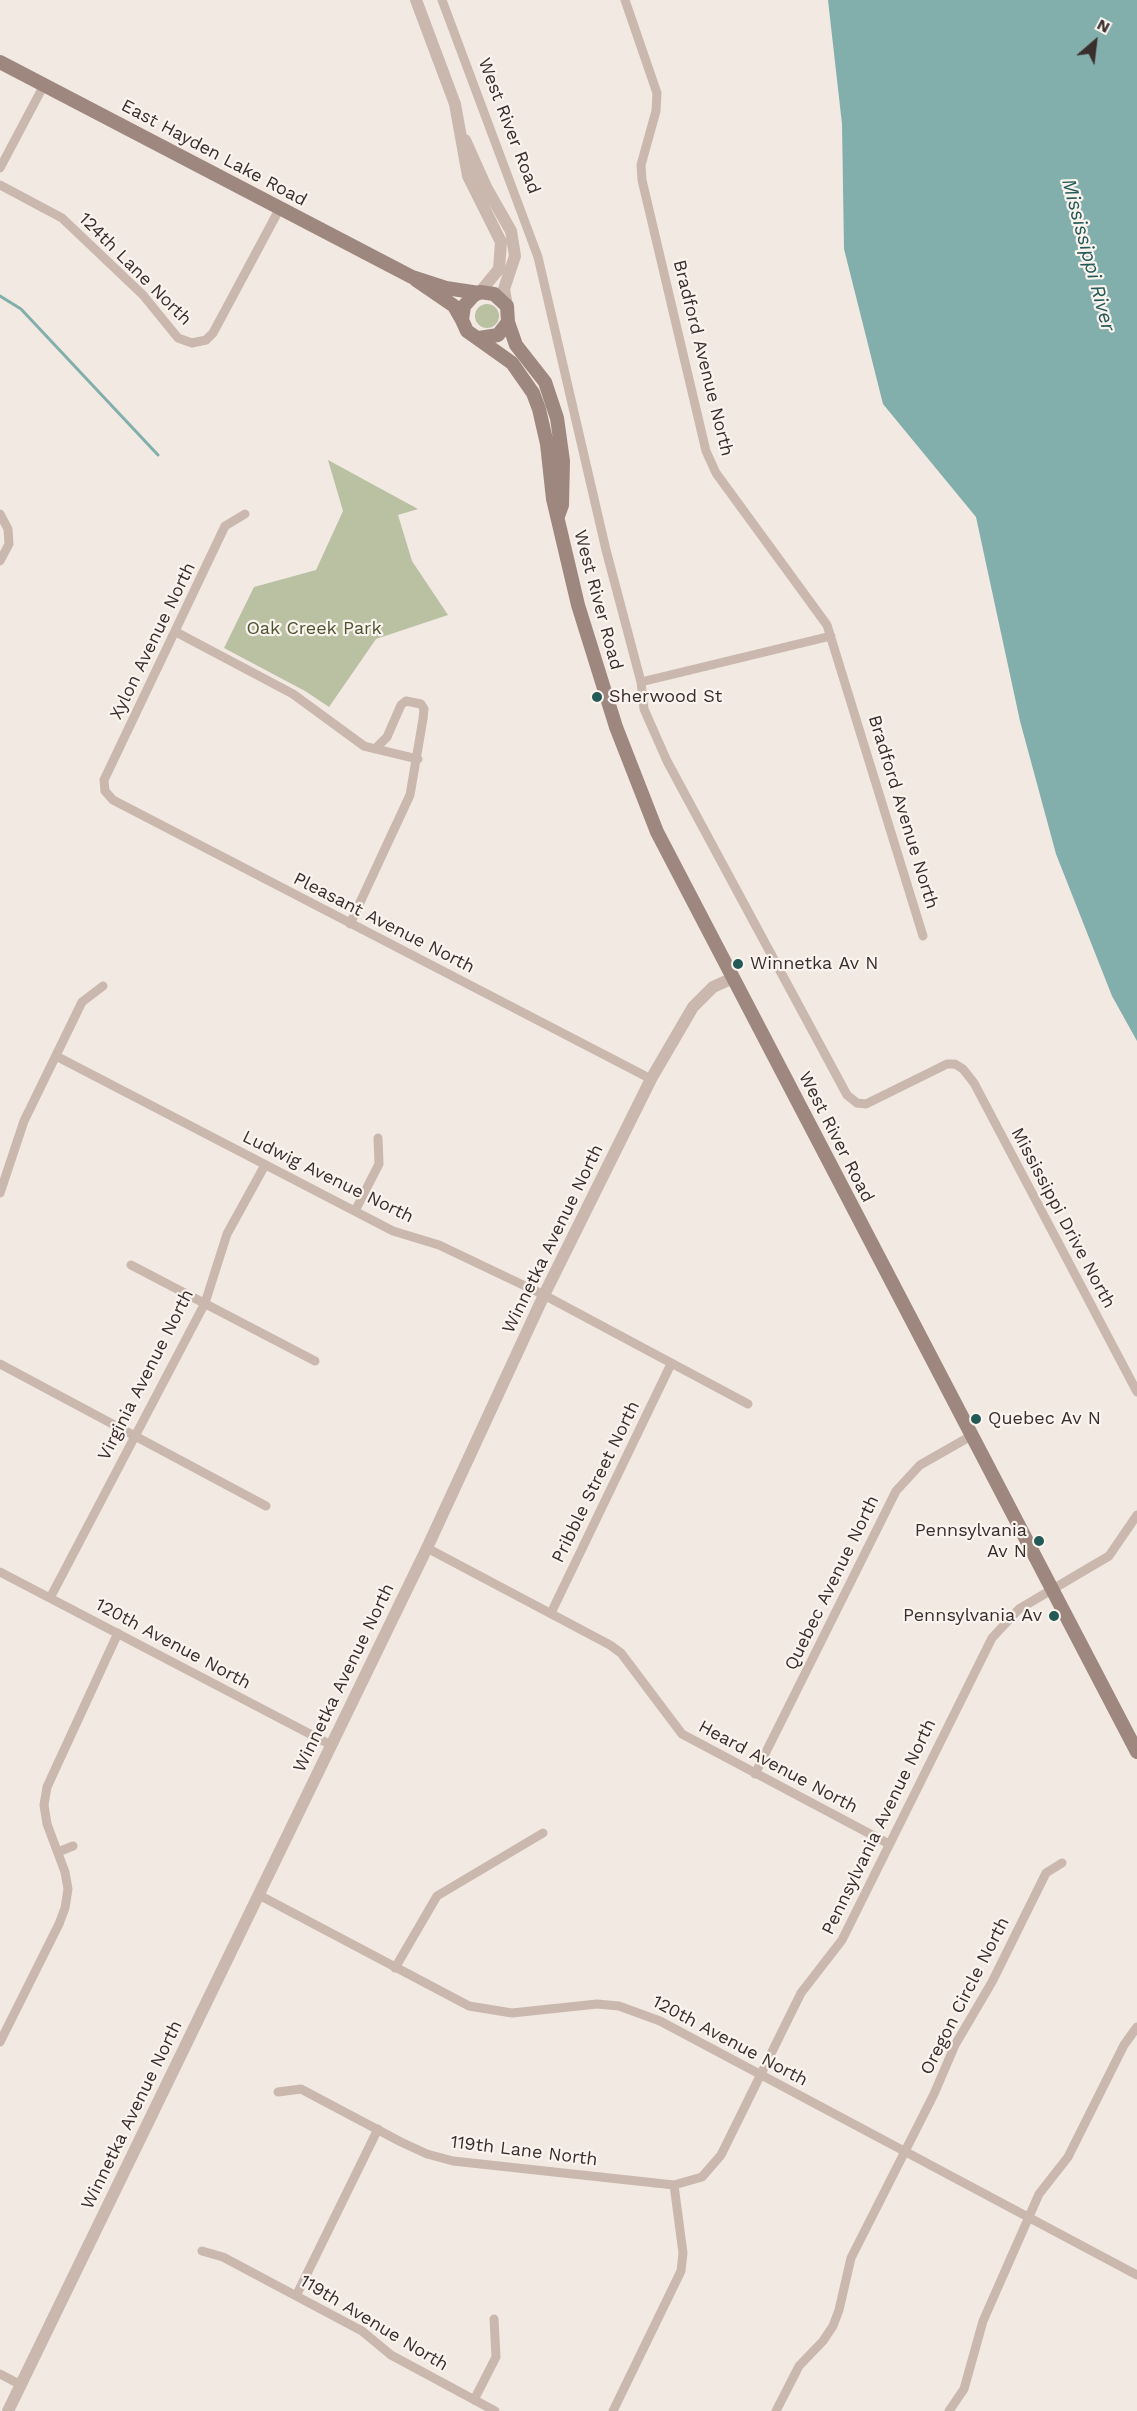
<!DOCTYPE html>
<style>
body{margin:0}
#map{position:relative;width:1137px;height:2411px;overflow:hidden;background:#f2e9e2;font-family:"Work Sans",sans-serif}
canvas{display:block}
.north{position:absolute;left:1065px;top:12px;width:60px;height:60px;-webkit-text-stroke:4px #faf3ee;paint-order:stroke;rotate:28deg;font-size:16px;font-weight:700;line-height:24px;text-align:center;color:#392e2c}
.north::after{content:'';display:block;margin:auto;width:21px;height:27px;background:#392e2c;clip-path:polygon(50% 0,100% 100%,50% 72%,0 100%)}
</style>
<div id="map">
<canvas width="1137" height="2411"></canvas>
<div class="north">N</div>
</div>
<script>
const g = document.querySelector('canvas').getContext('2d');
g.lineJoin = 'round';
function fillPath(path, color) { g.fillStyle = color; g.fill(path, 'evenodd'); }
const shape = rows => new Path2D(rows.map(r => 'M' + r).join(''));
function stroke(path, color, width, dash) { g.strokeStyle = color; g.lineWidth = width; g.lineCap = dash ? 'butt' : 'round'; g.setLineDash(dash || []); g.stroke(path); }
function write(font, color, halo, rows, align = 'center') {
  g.font = font + ' "Work Sans",sans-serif'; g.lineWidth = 4.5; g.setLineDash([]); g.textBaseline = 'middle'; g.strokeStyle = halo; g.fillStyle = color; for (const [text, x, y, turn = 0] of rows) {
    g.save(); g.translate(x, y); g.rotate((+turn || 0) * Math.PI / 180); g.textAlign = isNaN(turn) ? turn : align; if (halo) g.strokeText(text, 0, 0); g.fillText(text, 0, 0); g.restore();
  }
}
fillPath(shape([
 '475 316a12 12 0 1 1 24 0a12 12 0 1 1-24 0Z',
 [328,460,418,509,398,515,412,561,448,615,376,639,329,707,305,691,224,648,254,587,316,570,343,511]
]), '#bac1a2');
fillPath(shape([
 [828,0,1137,0,1137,1041,1112,996,1056,854,1020,721,976,517,883,404,844,249,842,124]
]), '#82aeab');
stroke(shape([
 [0,296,21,309,158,455]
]), '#82aeab', 3);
stroke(shape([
 [442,0,538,257,606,550,641,682,644,709,667,761,847,1095,857,1103,866,1104,947,1064,955,1064,963,1069,974,1083,1137,1392],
 [625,0,657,93,656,111,641,165,642,180,706,451,716,473,827,625,923,936],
 [0,168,44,85],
 [0,185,62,218,143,295,178,338,192,343,206,340,213,333,280,208],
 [0,514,8,529,9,544,0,561],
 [245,514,225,526,104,780,105,791,113,800,651,1079],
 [176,632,293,694,364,746,418,759],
 [641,682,831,636],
 [350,924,410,795,423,719,424,709,421,704,406,701,401,705,387,737,375,749],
 [56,1056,393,1231,439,1245,544,1295,748,1404],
 [0,1193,24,1121,82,1002,103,986],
 [355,1211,379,1164,378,1138],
 [131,1265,315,1361],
 [0,1364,266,1506],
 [427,1548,610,1645,621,1653,682,1734,889,1844],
 [0,1572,331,1745],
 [50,1598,205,1303,227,1234,265,1165],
 [551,1613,671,1364],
 [755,1774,896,1491,920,1465,971,1436],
 [58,1852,73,1846],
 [259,1895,469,2006,512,2013,597,2004,619,2006,660,2021,1137,2275],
 [395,1968,437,1896,543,1833],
 [0,2042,59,1924,65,1908,68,1889,65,1872,47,1824,44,1805,47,1787,118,1633],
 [278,2092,301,2089,401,2142,427,2154,453,2161,674,2185,702,2177,721,2155,801,1993,842,1940,992,1638,1019,1609,1109,1556,1137,1515],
 [202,2251,223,2257,362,2331,391,2355,495,2411],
 [296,2296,378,2129],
 [0,2374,21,2385],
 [474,2400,496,2357,494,2319],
 [613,2411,681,2271,683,2253,674,2185],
 [776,2411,799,2366,823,2341,833,2326,839,2310,851,2258,934,2094,955,2045,992,1982,1046,1873,1062,1863],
 [949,2411,964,2389,983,2321,1039,2194,1068,2157,1124,2045,1137,2027]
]), '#cab8ae', 9);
stroke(shape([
 [416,0,455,104,468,176,501,242,499,269,480,292],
 [465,140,486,187,511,231,515,256,504,289,507,306],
 [8,2411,427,1548,544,1295,651,1079,693,1007,713,987,733,978]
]), '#cab8ae', 12);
stroke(shape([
 [0,62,412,277,446,288,479,293],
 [416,280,454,306,462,320],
 [508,322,516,345,545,382,557,418,563,461,562,505,558,516],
 [479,338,498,335,508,322,507,306,494,294,480,292,473,296,464,306,462,320,467,331,512,363,533,393,539,409,547,444,553,499,578,605,616,727,657,832,1137,1752]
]), '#9e877f', 14);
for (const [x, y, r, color] of [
 [597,697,6,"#235957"],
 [738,964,6,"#235957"],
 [976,1419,6,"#235957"],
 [1039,1541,6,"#235957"],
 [1054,1616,6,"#235957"]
]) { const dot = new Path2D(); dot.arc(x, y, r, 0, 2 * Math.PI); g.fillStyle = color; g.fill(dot); stroke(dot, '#faf3ee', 2); }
write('18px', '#392e2c', '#faf3ee', [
 ["West River Road",509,126,69],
 ["East Hayden Lake Road",214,153,28],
 ["124th Lane North",135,269,45],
 ["Bradford Avenue North",703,358,76],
 ["West River Road",598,600,75],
 ["Xylon Avenue North",153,641,-64],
 ["Bradford Avenue North",903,812,73],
 ["Pleasant Avenue North",384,923,27],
 ["West River Road",836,1137,63],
 ["Ludwig Avenue North",328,1177,26],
 ["Mississippi Drive North",1063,1218,62],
 ["Winnetka Avenue North",553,1239,-64],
 ["Virginia Avenue North",146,1375,-63],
 ["Pribble Street North",596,1482,-64],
 ["Quebec Avenue North",832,1583,-64],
 ["120th Avenue North",173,1644,28],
 ["Winnetka Avenue North",344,1678,-64],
 ["Heard Avenue North",778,1767,28],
 ["Pennsylvania Avenue North",879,1827,-64],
 ["Oregon Circle North",965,1996,-63],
 ["120th Avenue North",730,2041,28],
 ["Winnetka Avenue North",132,2115,-64],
 ["119th Lane North",524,2151,7],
 ["119th Avenue North",374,2323,31]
]);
write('18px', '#4c5631', '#faf3ee', [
 ["Oak Creek Park",314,629]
]);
write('18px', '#392e2c', '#faf3ee', [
 ["Sherwood St",609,697],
 ["Winnetka Av N",750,964],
 ["Quebec Av N",988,1419],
 ["Pennsylvania",1027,1531,"right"],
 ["Av N",1027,1552,"right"],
 ["Pennsylvania Av",1042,1616,"right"]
], 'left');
write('italic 20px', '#235957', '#faf3ee', [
 ["Mississippi River",1088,255,75]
]);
</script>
